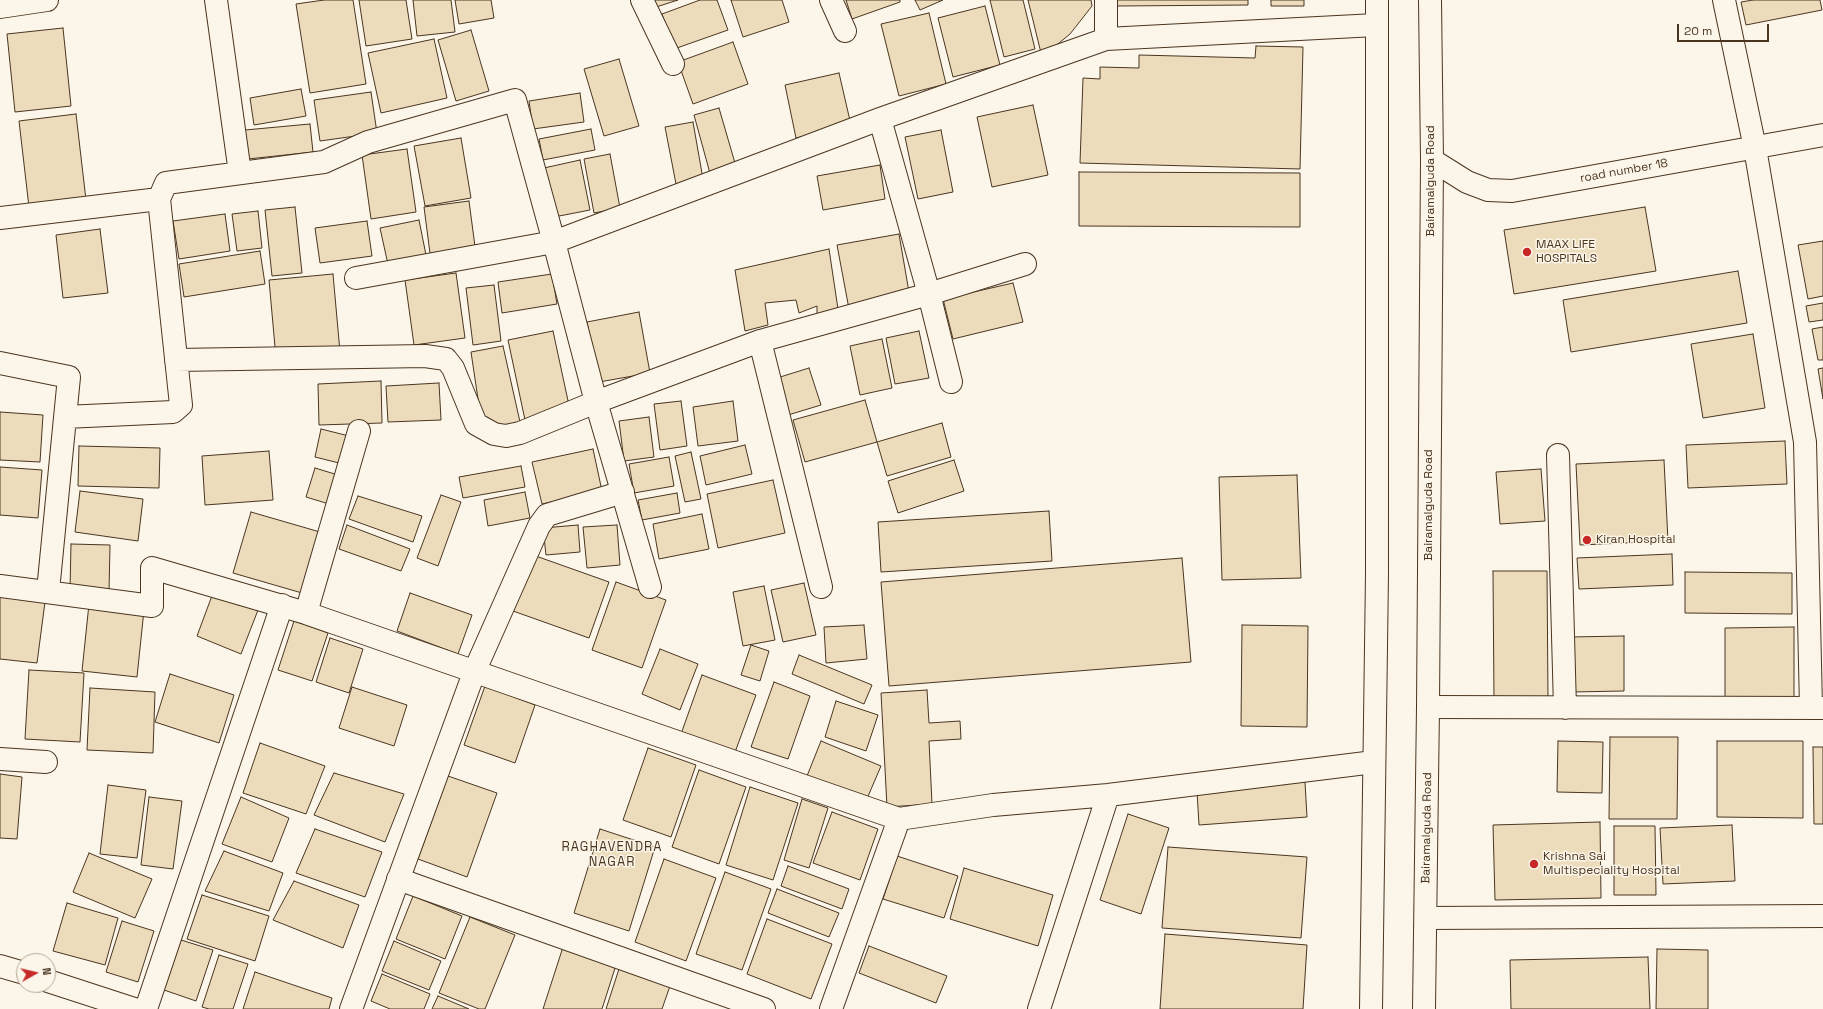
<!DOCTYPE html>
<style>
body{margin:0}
#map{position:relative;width:1823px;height:1009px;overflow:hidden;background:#fbf6e9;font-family:"Space Grotesk",sans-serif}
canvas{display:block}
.north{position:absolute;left:16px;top:953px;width:40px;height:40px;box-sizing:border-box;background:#fbf6e9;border:1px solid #b4a999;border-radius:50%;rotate:82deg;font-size:11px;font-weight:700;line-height:16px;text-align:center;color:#4a3520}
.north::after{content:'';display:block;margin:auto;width:14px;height:18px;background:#c62828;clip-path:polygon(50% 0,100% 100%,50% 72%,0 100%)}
.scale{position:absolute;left:1677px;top:24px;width:92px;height:18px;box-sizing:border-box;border:2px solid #4a3520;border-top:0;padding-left:5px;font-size:12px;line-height:14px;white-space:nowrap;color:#4a3520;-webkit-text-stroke:3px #fbf6e9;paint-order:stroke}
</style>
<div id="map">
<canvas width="1823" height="1009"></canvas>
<div class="north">N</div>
<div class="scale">20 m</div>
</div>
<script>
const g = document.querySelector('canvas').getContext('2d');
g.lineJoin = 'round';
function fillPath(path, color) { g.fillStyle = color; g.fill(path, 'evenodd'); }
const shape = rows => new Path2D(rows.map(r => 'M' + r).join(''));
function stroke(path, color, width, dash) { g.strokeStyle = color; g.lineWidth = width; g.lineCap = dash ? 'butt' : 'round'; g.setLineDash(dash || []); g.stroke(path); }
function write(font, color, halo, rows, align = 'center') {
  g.font = font + ' "Space Grotesk",sans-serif'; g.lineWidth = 3; g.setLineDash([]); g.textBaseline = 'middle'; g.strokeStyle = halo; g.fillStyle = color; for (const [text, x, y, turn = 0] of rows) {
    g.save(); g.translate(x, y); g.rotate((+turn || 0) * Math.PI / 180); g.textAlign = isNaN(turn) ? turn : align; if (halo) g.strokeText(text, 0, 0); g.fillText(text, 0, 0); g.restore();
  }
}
const building = shape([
 [324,0,353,0,366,84,310,93,296,4,324,0],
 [359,0,406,0,412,39,366,46,359,0],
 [413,0,451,0,455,32,417,36,413,0],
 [455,0,491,0,494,18,459,24,455,0],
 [651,0,678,0,653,8,651,0],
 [700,0,717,0,728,30,674,49,662,14,700,0],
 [731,0,782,0,789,22,743,37,731,0],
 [846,0,900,0,900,2,852,19,846,0],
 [915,0,943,0,920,10,915,0],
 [990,0,1023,0,1035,49,1004,57,990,0],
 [1028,0,1091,0,1092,6,1070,34,1042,57,1028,0],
 [1116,0,1248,0,1248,5,1116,6,1116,0],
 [1271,0,1304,0,1304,6,1271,6,1271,0],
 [1753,0,1820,0,1822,10,1746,25,1741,2,1753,0],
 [985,6,1000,65,953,77,938,18,985,6],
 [929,13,946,84,899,96,881,24,929,13],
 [63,28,71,106,15,112,7,34,63,28],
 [471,30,489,91,456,101,438,40,471,30],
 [434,39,447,98,381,113,368,53,434,39],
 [733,42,748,84,693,104,678,62,733,42],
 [1256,46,1303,47,1300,169,1080,163,1083,78,1100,79,1100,67,1139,68,1139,55,1255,58,1256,46],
 [619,59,639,126,604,136,584,69,619,59],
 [839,73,851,125,796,138,785,85,839,73],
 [301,89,306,116,254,125,250,98,301,89],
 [371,92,377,133,320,141,314,100,371,92],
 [580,93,584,122,533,129,529,101,580,93],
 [1033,105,1048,175,992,187,977,117,1033,105],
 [719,108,737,170,711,177,694,115,719,108],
 [76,114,86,200,29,207,19,121,76,114],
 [693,122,703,179,676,184,665,127,693,122],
 [310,124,313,152,248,159,245,130,310,124],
 [591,129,595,150,543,160,539,139,591,129],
 [941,130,953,192,918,199,905,137,941,130],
 [461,138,471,198,425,206,414,146,461,138],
 [407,149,416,212,371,219,362,155,407,149],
 [610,154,620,208,594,213,584,159,610,154],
 [580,160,590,210,554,217,544,168,580,160],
 [880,165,885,199,823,210,817,176,880,165],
 [1079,172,1300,173,1300,227,1079,226,1079,172],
 [469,201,476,254,431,261,424,207,469,201],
 [295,207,302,273,272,276,265,210,295,207],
 [1645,207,1656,271,1514,294,1504,230,1645,207],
 [258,211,262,248,237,251,232,214,258,211],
 [225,214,230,251,179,259,173,221,225,214],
 [419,220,427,260,389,269,380,228,419,220],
 [367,221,372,256,320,263,315,228,367,221],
 [100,229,108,293,63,298,56,235,100,229],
 [899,234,910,298,849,309,837,245,899,234],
 [1823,241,1823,296,1808,299,1798,245,1823,241],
 [829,249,838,309,817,314,817,306,799,313,796,300,765,303,768,325,745,331,735,270,829,249],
 [260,251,265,284,184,297,179,264,260,251],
 [1738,271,1747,323,1571,352,1563,300,1738,271],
 [456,273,465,338,414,345,405,280,456,273],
 [333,274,340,352,276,358,269,280,333,274],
 [552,274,557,304,502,313,498,282,552,274],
 [1013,283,1023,322,953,339,943,299,1013,283],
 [494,285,501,341,473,345,466,288,494,285],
 [1823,303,1823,320,1809,322,1806,306,1823,303],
 [639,312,650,373,599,382,587,322,639,312],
 [1823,327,1823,360,1818,360,1812,329,1823,327],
 [553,331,570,410,525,420,508,340,553,331],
 [919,331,929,378,895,384,886,338,919,331],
 [1753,334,1765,408,1703,418,1691,344,1753,334],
 [882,339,892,388,860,395,850,346,882,339],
 [503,346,520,422,500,430,481,419,471,352,503,346],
 [809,368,821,405,788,415,777,378,809,368],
 [1823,368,1823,399,1818,369,1823,368],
 [381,381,382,423,319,425,318,384,381,381],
 [439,383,441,420,388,422,386,386,439,383],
 [865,400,877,442,805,462,793,420,865,400],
 [681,401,687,446,660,450,654,404,681,401],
 [733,401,738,441,698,446,693,407,733,401],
 [0,412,43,415,40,462,0,460,0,412],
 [649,417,654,457,624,461,619,421,649,417],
 [942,423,951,457,887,476,877,442,942,423],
 [321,429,349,436,343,464,315,457,321,429],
 [1785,441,1787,484,1688,488,1686,445,1785,441],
 [745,445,752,474,706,485,700,456,745,445],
 [79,446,160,448,159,488,78,486,79,446],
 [593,449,602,491,542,504,532,462,593,449],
 [269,451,273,500,205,505,202,456,269,451],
 [691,452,701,499,685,502,675,456,691,452],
 [669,457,674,486,634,493,629,464,669,457],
 [954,460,964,491,898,513,888,481,954,460],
 [1664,460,1668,541,1580,545,1576,464,1664,460],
 [521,466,525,487,463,498,459,477,521,466],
 [0,467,42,470,38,518,0,515,0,467],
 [315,468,338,475,329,504,306,497,315,468],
 [1541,469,1545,521,1500,524,1496,472,1541,469],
 [1297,475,1301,578,1222,580,1219,477,1297,475],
 [773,480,785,533,718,548,707,494,773,480],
 [80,491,143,499,138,541,75,532,80,491],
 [525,492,530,518,488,526,484,500,525,492],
 [677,493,680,513,642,520,638,500,677,493],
 [441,495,461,502,438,566,417,558,441,495],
 [358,496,422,516,413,542,349,519,358,496],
 [1049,511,1052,561,881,572,878,522,1049,511],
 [251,512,320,532,302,593,233,573,251,512],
 [702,514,709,549,659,559,653,524,702,514],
 [347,525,410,549,401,571,339,549,347,525],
 [578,525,580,552,546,555,543,528,578,525],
 [617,525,620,565,587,568,583,527,617,525],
 [71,544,110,545,109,592,70,591,71,544],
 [1672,554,1673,585,1579,589,1577,558,1672,554],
 [533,555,609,582,589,638,513,611,533,555],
 [1182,558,1191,662,889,686,881,582,1182,558],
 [1493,571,1547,571,1548,700,1494,700,1493,571],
 [1685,572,1792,573,1792,614,1685,613,1685,572],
 [616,582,666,600,642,668,592,650,616,582],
 [804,583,816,635,783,642,771,590,804,583],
 [764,586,775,640,743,646,733,592,764,586],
 [213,593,258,610,241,654,197,636,213,593],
 [410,593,472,615,458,654,397,631,410,593],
 [0,597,45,602,37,663,0,659,0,597],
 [89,604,144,610,137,677,82,671,89,604],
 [294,621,328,633,312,681,278,670,294,621],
 [864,625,867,659,826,663,824,627,864,625],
 [1242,625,1308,626,1307,727,1241,726,1242,625],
 [1794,627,1794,706,1725,706,1725,628,1794,627],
 [1624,636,1624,691,1571,692,1570,637,1624,636],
 [330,638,363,649,349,693,316,682,330,638],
 [751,645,769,651,760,681,741,675,751,645],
 [660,649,698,664,680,710,642,694,660,649],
 [799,655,872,685,864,704,792,674,799,655],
 [29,670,84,673,80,742,25,739,29,670],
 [170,674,234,695,219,743,155,722,170,674],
 [702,675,756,695,734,755,681,734,702,675],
 [774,682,810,696,788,759,751,747,774,682],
 [485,686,535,705,515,763,464,745,485,686],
 [352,687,407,705,394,746,339,728,352,687],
 [90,688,155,692,153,753,87,750,90,688],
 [927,690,929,723,960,721,961,739,929,741,932,804,887,807,881,693,927,690],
 [836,701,878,715,866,751,825,737,836,701],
 [1610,737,1678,737,1677,819,1609,819,1610,737],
 [821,741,881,766,866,801,807,776,821,741],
 [1558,741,1603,742,1602,793,1557,792,1558,741],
 [1717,741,1803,741,1803,818,1717,817,1717,741],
 [260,743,325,766,306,814,243,793,260,743],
 [1813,747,1823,747,1823,824,1814,824,1813,747],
 [648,748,696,765,671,837,623,820,648,748],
 [699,770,746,787,719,864,672,847,699,770],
 [334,773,404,794,385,842,314,815,334,773],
 [0,774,22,777,17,839,0,838,0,774],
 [448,776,497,793,467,877,418,859,448,776],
 [1305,782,1307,817,1199,825,1197,791,1305,782],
 [108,785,146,790,137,858,100,854,108,785],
 [750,787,798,803,773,880,726,865,750,787],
 [149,797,182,801,173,869,141,865,149,797],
 [241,797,289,818,272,862,222,844,241,797],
 [802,799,828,808,809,868,784,860,802,799],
 [832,812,878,829,860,880,813,863,832,812],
 [1128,814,1169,828,1141,914,1100,900,1128,814],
 [1600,822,1601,898,1495,900,1493,825,1600,822],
 [1732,825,1735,881,1663,884,1660,828,1732,825],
 [1614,826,1655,826,1656,895,1614,895,1614,826],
 [315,829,382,852,365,897,296,873,315,829],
 [600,829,655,847,629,931,574,913,600,829],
 [1168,847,1307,857,1301,938,1162,928,1168,847],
 [224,851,283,873,269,911,205,891,224,851],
 [89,853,152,879,135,918,73,892,89,853],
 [897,856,958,876,944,918,883,899,897,856],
 [664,859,716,878,686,961,635,942,664,859],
 [788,866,849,889,842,909,781,886,788,866],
 [964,868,1053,895,1038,946,950,919,964,868],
 [725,872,771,889,742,970,696,954,725,872],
 [294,881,359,905,343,948,273,920,294,881],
 [777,889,839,913,829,937,768,913,777,889],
 [202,895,269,916,255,961,187,939,202,895],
 [413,896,462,916,445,959,396,939,413,896],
 [67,903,118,918,105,965,53,951,67,903],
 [470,917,515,935,485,1009,479,1009,439,993,470,917],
 [767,919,832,944,811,999,747,974,767,919],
 [122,921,154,931,138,982,106,972,122,921],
 [1165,934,1307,945,1303,1009,1160,1009,1165,934],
 [181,940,213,950,196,1001,164,990,181,940],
 [394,941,441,961,429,990,382,971,394,941],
 [869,946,947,976,936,1003,859,973,869,946],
 [563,947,616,965,602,1009,543,1009,563,947],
 [1657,949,1708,950,1708,1009,1656,1009,1657,949],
 [219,955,248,964,233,1009,209,1009,202,1007,219,955],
 [1648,957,1650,1009,1511,1009,1510,960,1648,957],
 [619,969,670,986,662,1009,606,1009,619,969],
 [255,972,332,998,329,1009,243,1009,255,972],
 [382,974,430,994,424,1009,390,1009,371,1001,382,974],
 [438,996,469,1009,432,1009,438,996]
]);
fillPath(building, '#ecdcbc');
stroke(building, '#4a3520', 1);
const minor = shape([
 [216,0,240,173],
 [642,0,673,64],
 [831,0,845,31],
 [1106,0,1106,39],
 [1724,0,1755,148,1805,442,1811,708],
 [0,7,47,0],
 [880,119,929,294,951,382],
 [1432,160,1467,182,1488,190,1512,191,1823,135],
 [159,199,166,183,324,162,368,142,515,100,554,242,880,119,1106,39,1376,25],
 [0,218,159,199,181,405,173,412,65,417],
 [356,278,554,242,596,402,650,587],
 [760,341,821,587],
 [176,360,425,356,446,359,453,368,476,424,494,434,506,436,520,433,596,402,760,341,929,294,1025,264],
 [0,363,69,377,48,591],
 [1558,455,1565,708],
 [0,586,152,606,152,568,306,613,899,819,993,805,1108,795,1374,762],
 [306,613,359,431],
 [1428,707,1823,708],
 [0,759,46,762],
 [398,879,764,1009],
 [1426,918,1823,916],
 [0,966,24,973],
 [48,981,134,1009],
 [146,1009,282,605],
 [351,1009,475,670,539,526,547,515,623,492],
 [831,1009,899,819],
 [1039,1009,1108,795]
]);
const primary = shape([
 [1371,1009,1377,574,1377,0],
 [1424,1009,1428,707,1432,160,1430,0]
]);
stroke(minor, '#4a3520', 24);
stroke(primary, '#4a3520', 24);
stroke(minor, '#fbf6e9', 22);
stroke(primary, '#fbf6e9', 22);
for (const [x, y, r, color] of [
 [1527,252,5,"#c62828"],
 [1587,540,5,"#c62828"],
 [1534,864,5,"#c62828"]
]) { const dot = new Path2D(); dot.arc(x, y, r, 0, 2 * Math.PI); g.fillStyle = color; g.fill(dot); stroke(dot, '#fbf6e9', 1.5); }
write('12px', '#4a3520', '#fbf6e9', [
 ["road number 18",1624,171,-10],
 ["Bairamalguda Road",1431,181,-90],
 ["Bairamalguda Road",1429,505,-90],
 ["Bairamalguda Road",1427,828,-89]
]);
write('12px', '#4a3520', '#fbf6e9', [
 ["MAAX LIFE",1536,245],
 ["HOSPITALS",1536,259],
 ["Kiran Hospital",1596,540],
 ["Krishna Sai",1543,857],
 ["Multispeciality Hospital",1543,871]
], 'left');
g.letterSpacing = '1px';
write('13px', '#4a3520', '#fbf6e9', [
 ["RAGHAVENDRA",612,847],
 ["NAGAR",612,862]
]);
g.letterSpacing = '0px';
</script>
